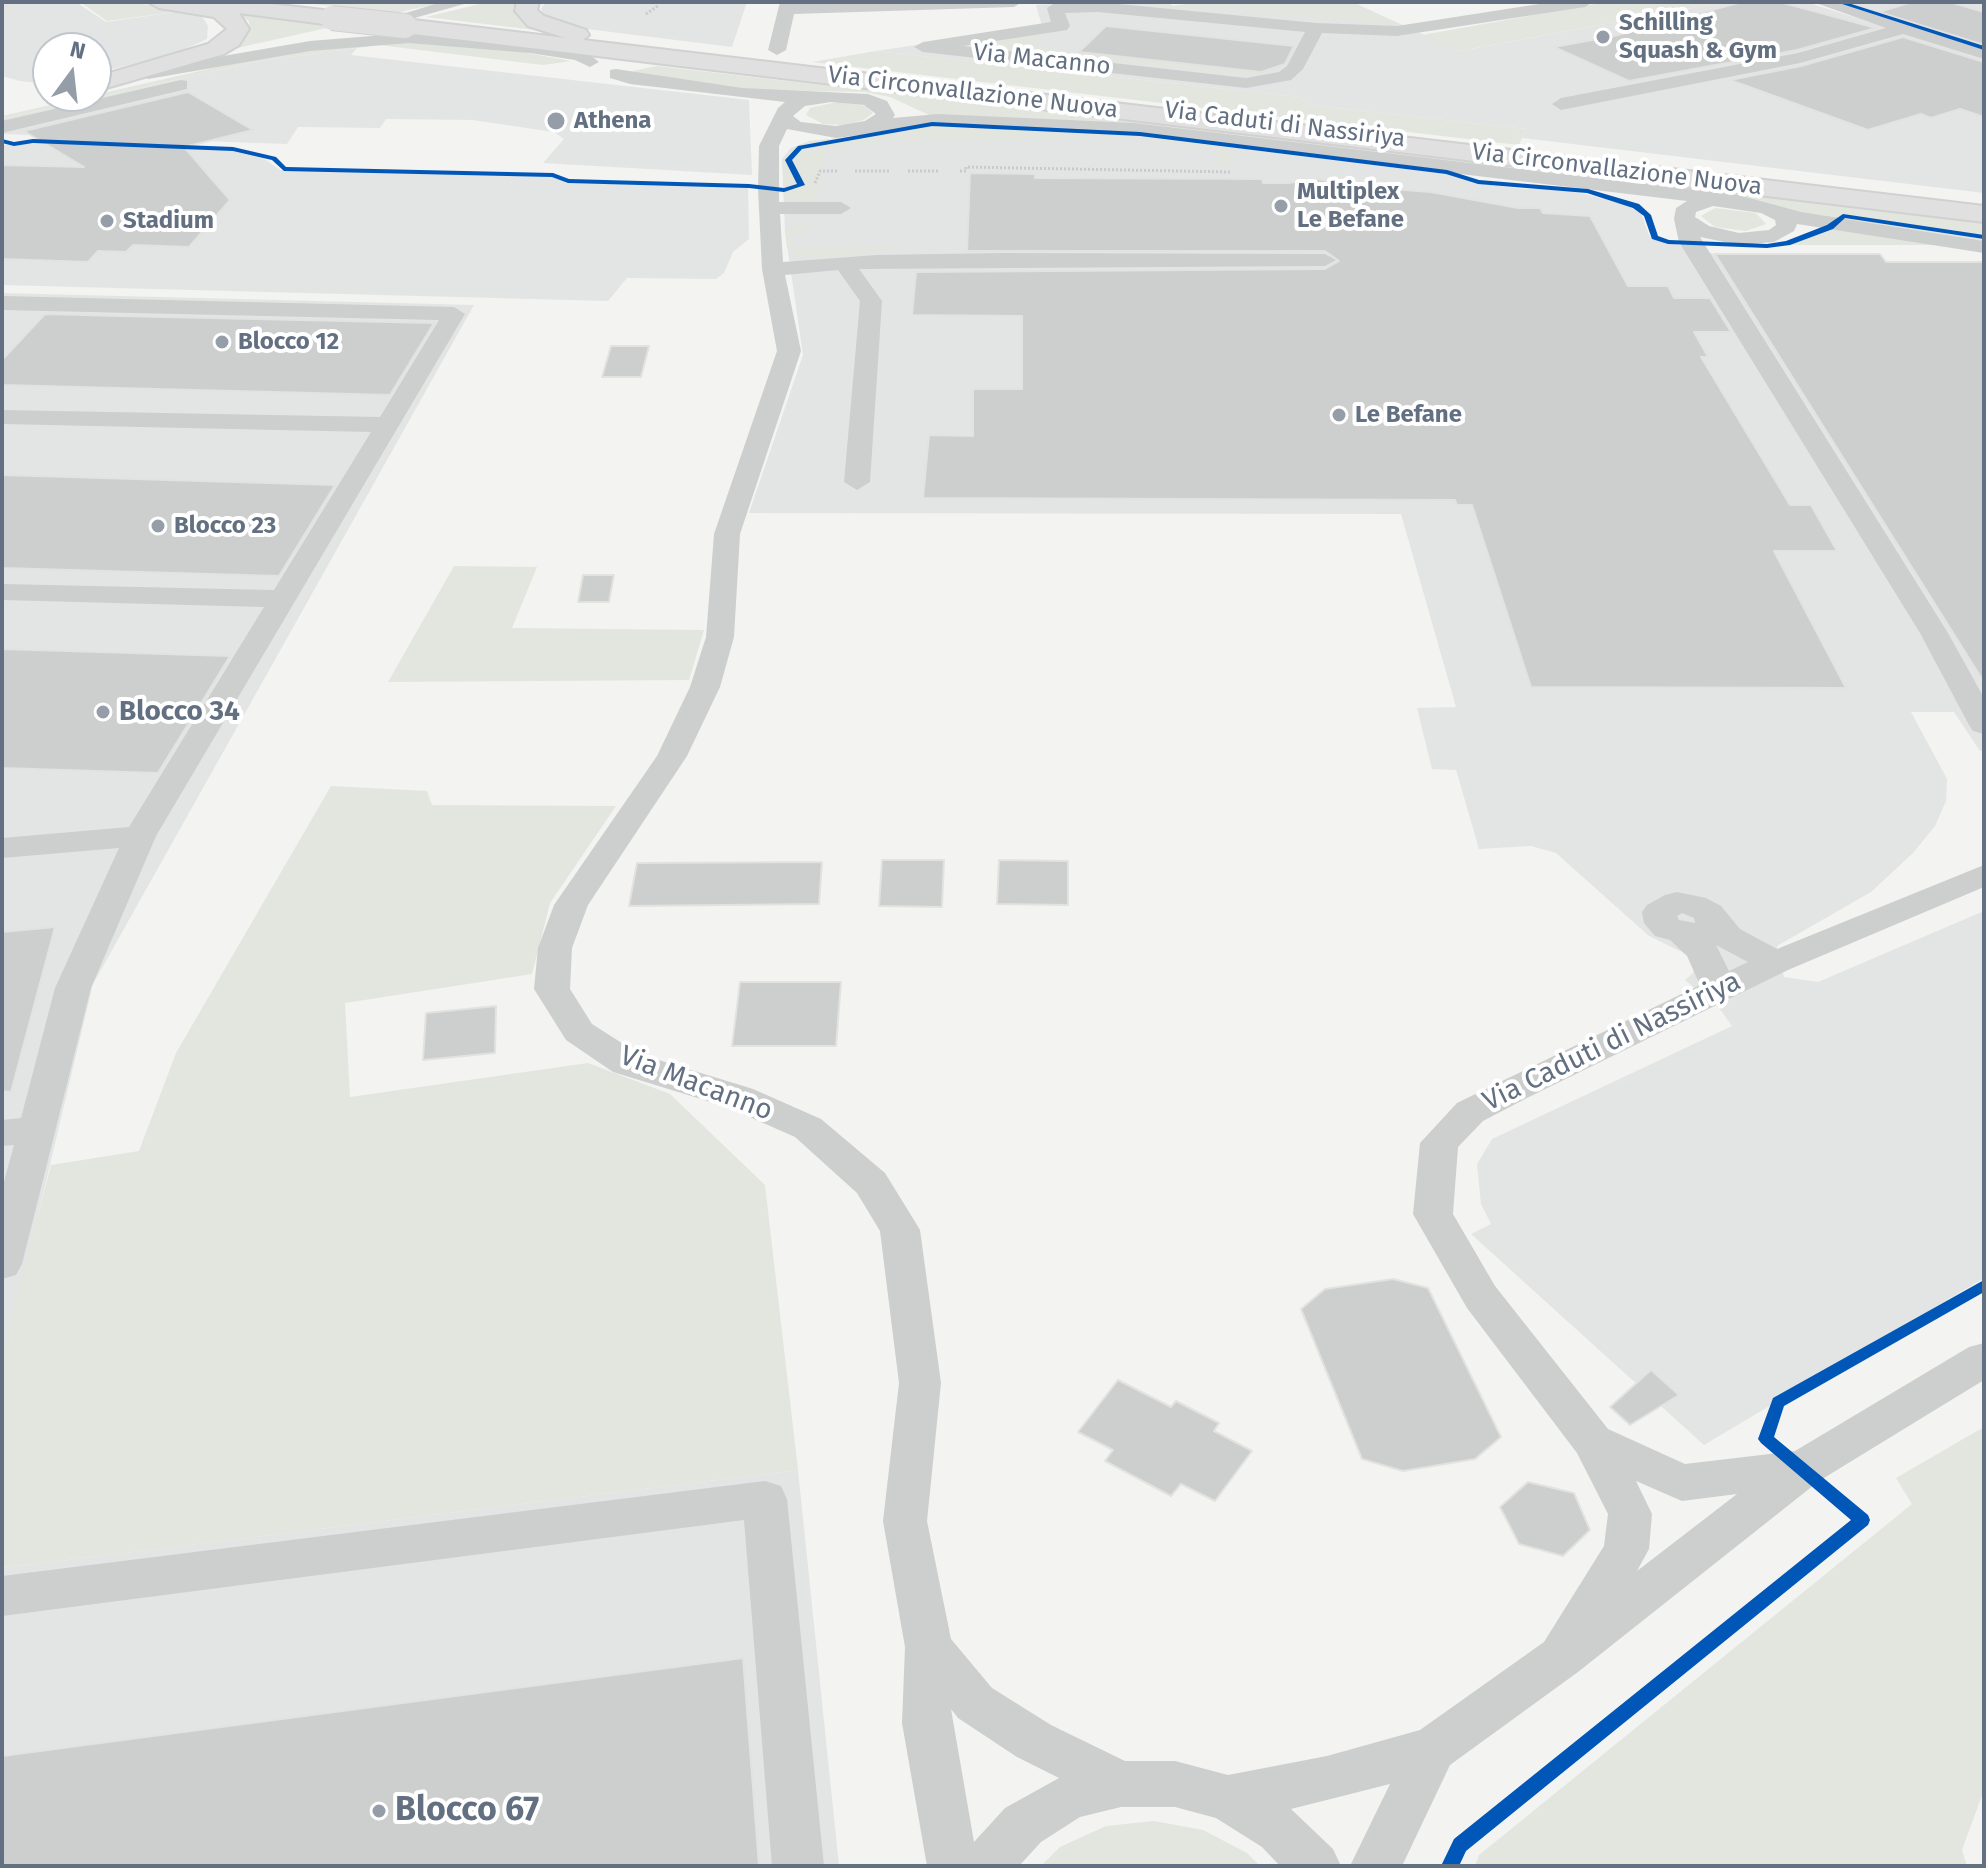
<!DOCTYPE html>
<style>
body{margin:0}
#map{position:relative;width:1986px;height:1868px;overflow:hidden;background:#f3f3f1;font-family:"Fira Sans",sans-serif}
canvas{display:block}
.frame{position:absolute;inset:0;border:4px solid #637081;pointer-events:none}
.north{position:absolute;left:32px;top:32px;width:80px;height:80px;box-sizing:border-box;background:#fff;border:2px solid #c1c6cd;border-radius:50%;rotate:15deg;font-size:22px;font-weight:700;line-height:32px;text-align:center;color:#637081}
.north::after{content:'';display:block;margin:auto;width:28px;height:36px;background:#959ea8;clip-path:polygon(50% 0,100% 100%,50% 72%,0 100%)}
</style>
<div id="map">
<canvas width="1986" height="1868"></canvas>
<div class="frame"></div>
<div class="north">N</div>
</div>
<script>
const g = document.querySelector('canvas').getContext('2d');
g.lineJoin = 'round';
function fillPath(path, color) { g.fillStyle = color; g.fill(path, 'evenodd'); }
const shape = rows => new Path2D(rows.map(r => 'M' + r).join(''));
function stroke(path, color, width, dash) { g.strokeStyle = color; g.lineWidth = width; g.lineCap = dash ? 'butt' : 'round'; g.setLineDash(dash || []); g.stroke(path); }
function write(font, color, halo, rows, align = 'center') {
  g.font = font + ' "Fira Sans",sans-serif'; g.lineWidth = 8; g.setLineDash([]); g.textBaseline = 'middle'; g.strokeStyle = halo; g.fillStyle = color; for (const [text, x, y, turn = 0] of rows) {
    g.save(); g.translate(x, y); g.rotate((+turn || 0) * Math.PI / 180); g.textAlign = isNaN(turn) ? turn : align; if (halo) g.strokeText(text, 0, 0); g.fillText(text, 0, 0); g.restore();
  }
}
fillPath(shape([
 [2,2,76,2,106,22,189,10,201,15,208,26,207,39,176,53,96,73,96,48,48,48,48,84,20,81,2,76],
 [546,2,747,2,732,47,579,28,545,16,541,9],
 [1086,2,1167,2,1173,6,1204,2,1352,2,1460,51,1724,2,1806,2,1984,58,1984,193,1522,138,1526,129,1308,105,1300,97,876,51,1042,26,1036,5],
 [1844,2,1984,2,1984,46],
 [357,48,351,55,749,100,752,175,543,163,564,139,554,132,472,120,386,119,380,128,298,127,287,144,2,134,2,119,259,61],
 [932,122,1224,143,1229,147,1447,174,1473,183,1524,189,1565,189,1624,204,1641,213,1649,235,1654,239,1715,254,1880,254,1886,262,1984,262,1984,751,1980,751,1954,712,1911,712,1947,779,1946,801,1935,826,1913,853,1871,892,1777,946,1784,977,1818,982,1984,911,1984,1278,1704,1445,1471,1234,1491,1224,1481,1204,1477,1164,1492,1139,1732,1026,1719,1008,1685,980,1693,973,1695,965,1690,956,1649,936,1556,853,1531,846,1479,849,1456,770,1432,769,1417,708,1456,707,1401,514,749,513,803,355,785,231,782,159,791,148,810,141,870,135],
 [40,143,227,149,260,156,280,170,553,176,567,183,748,187,749,239,733,252,724,273,716,279,627,278,608,301,2,285,2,145],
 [2,293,474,305,93,984,2,1366],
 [798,1470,839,1866,2,1866,2,1568]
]), '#e3e5e4');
fillPath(shape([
 [80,2,126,2,189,10,107,21],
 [294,2,322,3,444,2,396,13],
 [488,2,518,2,515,9,519,16,544,31,426,17],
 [1150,2,1167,2,1173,6,1204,2,1352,2,1399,24,1210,9,1207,12,1172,10,1147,6],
 [1607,2,1724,2,1459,51,1422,35],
 [232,10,349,23,228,50,249,31,249,21],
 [1044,33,1031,47,1278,74,1251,76,972,47],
 [407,41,512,50,571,61,543,65,379,45,259,61,6,118,2,116,235,63,298,52],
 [876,51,1300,97,1308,105,1526,129,1519,145,812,62],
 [657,66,1984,220,1984,241,1148,126,929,115,890,97,865,92,754,90,646,76,632,71],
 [837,102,866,106,873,113,864,120,845,125,823,124,806,115,810,108],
 [909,124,1148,133,1224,143,1234,156,1226,167,1204,167,1217,163,1221,155,1200,145,1159,144,1156,138,906,139,827,147,816,204,793,204,784,199,782,159,791,148,810,141,870,135],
 [1715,208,1756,213,1766,224,1746,231,1715,227,1701,216],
 [810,224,795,235,792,247,907,248,818,258,800,256,787,248,785,231,793,225],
 [1836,228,1954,245,1789,245],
 [454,566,537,567,512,628,704,630,689,680,388,682],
 [331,786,427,791,432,805,616,806,550,903,532,974,345,1003,350,1097,588,1063,670,1094,765,1185,798,1470,2,1568,2,1354,51,1165,139,1151,176,1053],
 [1984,1427,1984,1790,1962,1850,1967,1866,1475,1866,1479,1855,1912,1504,1896,1478],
 [1154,1821,1203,1830,1247,1853,1260,1866,1041,1866,1060,1847,1106,1826]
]), '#e2e6df');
const building = shape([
 [1742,2,1780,2,1876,28,1797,50,1629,81,1554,47,1614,36,1742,2],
 [1912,2,1950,2,1984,12,1984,45,1879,12,1912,2],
 [1106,26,1294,46,1285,64,1261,72,1079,52,1106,26],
 [1903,37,1984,62,1984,117,1960,109,1931,118,1921,114,1868,130,1730,80,1801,66,1903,37],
 [188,92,253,130,184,147,230,200,189,247,133,245,126,252,98,251,88,262,2,259,2,165,84,167,24,131,188,92],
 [970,173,1035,174,1035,178,1262,179,1263,183,1288,183,1317,179,1355,186,1431,192,1518,208,1540,208,1543,213,1590,216,1628,286,1668,286,1674,298,1710,298,1731,332,1694,332,1708,357,1701,357,1790,505,1811,505,1837,551,1774,551,1846,688,1531,687,1472,505,1457,505,1455,500,923,498,929,435,973,436,973,389,1022,389,1022,316,912,315,916,272,1325,269,1339,261,1325,251,967,251,970,173],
 [1715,254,1880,254,1886,262,1984,262,1984,682,1715,254],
 [45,314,119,316,434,323,390,395,2,385,2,360,45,314],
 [611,346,649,346,641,377,602,377,611,346],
 [2,475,335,485,279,576,2,568,2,475],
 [583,575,614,575,609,602,578,602,583,575],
 [2,649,230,656,158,773,2,768,2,649],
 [882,860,944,860,942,907,879,906,882,860],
 [999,860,1068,861,1068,905,997,904,999,860],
 [822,862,819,904,629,906,637,863,822,862],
 [55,927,11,1092,2,1091,2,932,55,927],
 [740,982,841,982,836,1046,732,1046,740,982],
 [496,1006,495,1053,423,1060,426,1013,496,1006],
 [1393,1279,1428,1288,1501,1437,1475,1459,1403,1471,1362,1459,1301,1309,1325,1289,1393,1279],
 [1651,1370,1679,1395,1630,1425,1610,1407,1651,1370],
 [1118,1380,1171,1407,1176,1401,1219,1423,1214,1431,1252,1451,1215,1501,1181,1484,1171,1496,1105,1461,1113,1450,1078,1432,1118,1380],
 [1528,1482,1574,1493,1590,1530,1563,1556,1519,1544,1500,1507,1528,1482],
 [743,1658,759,1866,2,1866,2,1756,743,1658]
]);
fillPath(building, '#cdcece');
stroke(building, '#e2e2e1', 2);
const major = shape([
 [148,2,253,2,332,11,343,18,332,25,239,13,249,29,239,45,224,54,96,91,96,77,208,44,227,29,214,17,159,8,148,2],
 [517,2,539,2,537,10,544,16,586,30,589,35,583,40,1984,206,1984,222,405,33,394,26,405,19,566,38,528,26,515,11,517,2]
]);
stroke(major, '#d0d1d0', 4);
stroke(shape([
 [646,14,659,5],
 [855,171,889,171],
 [908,171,940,171],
 [960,171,966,171,966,167,1231,172],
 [815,183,820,171,837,171]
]), '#c9cacb', 3, [2, 2]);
fillPath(shape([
 [441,2,471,2,411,19,403,14,441,2],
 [780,2,796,4,1022,2,1014,7,794,14,786,50,777,55,768,50,780,2],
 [1098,2,1316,23,1397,26,1552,2,1593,2,1585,7,1397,36,1322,33,1303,69,1291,80,1246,88,923,52,914,47,923,42,1051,22,1047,8,1055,3,1098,2],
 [1098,12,1305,32,1287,66,1279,72,1246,78,963,46,1067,30,1070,26,1065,13,1098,12],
 [1813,2,1838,2,1984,48,1984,59,1903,34,1800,63,1561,110,1552,104,1561,98,1798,53,1886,28,1813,2],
 [409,33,530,43,586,52,599,62,590,67,575,60,530,53,409,43,310,51,148,79,139,74,148,69,310,41,409,33],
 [616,69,742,88,868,94,887,101,895,115,893,118,938,114,1134,123,1738,195,1801,212,1984,241,1984,253,1797,224,1794,231,1774,242,1739,245,1700,237,1948,633,1984,698,1984,734,1973,731,1969,725,1920,633,1679,242,1674,219,1676,208,1687,201,1134,135,938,126,836,138,787,129,779,146,779,202,841,202,851,208,841,214,780,214,783,262,877,255,1002,253,1325,254,1336,260,1325,266,859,269,882,301,870,482,857,490,844,482,860,301,838,270,785,275,801,351,740,534,734,637,720,687,687,756,588,905,572,948,570,989,592,1024,639,1054,753,1089,821,1119,885,1173,914,1220,920,1230,941,1383,927,1521,951,1639,992,1688,1051,1725,1125,1761,1175,1761,1228,1775,1327,1756,1420,1730,1544,1642,1604,1546,1608,1514,1577,1453,1467,1308,1413,1214,1420,1143,1457,1103,1700,985,1687,956,1670,940,1655,936,1644,923,1642,912,1647,905,1665,895,1677,892,1706,898,1721,906,1740,929,1777,949,1984,865,1984,887,1788,970,1527,1098,1483,1121,1458,1147,1453,1214,1495,1286,1608,1429,1685,1464,1795,1451,1969,1347,1984,1343,1984,1380,1819,1481,1578,1672,1450,1765,1402,1866,1350,1866,1390,1784,1291,1809,1333,1849,1341,1866,1280,1866,1262,1847,1216,1818,1175,1807,1121,1807,1080,1817,1041,1842,1019,1866,927,1866,902,1723,905,1647,883,1521,899,1383,880,1231,857,1193,795,1137,727,1107,613,1072,566,1040,534,989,538,948,554,905,657,756,690,687,706,637,714,534,777,351,762,269,758,189,759,146,778,108,785,102,630,84,610,78,610,70,616,69],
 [831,102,864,105,876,114,865,121,836,126,801,122,793,116,805,106,831,102],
 [1713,206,1761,213,1775,220,1776,225,1769,230,1739,233,1709,226,1695,217,1696,212,1713,206],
 [1682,913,1694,918,1695,923,1679,920,1677,916,1682,913],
 [1715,943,1716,945,1748,962,1729,971,1715,943],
 [1636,1481,1682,1501,1737,1494,1637,1571,1649,1549,1652,1514,1636,1481],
 [951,1709,958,1718,1017,1757,1059,1778,1005,1808,974,1842,951,1709],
 [181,80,187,81,187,89,2,133,2,121,181,80],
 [2,296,454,307,465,314,156,836,91,988,22,1264,16,1275,2,1279,2,1189,14,1145,2,1146,2,1120,21,1118,55,988,119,848,2,858,2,838,129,827,264,607,2,600,2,584,274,590,371,432,2,424,2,410,380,417,439,320,2,310,2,296],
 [765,1481,781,1486,787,1499,824,1866,772,1866,744,1520,2,1616,2,1576,765,1481]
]), '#cdcece');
fillPath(major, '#e0e0e1');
const majorBridge = shape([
 [332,18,405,26]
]);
stroke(majorBridge, '#d0d1d0', 26, []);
stroke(majorBridge, '#e0e0e1', 24);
fillPath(shape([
 [1836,2,1845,2,1984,46,1984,50,1836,2],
 [932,122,1140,132,1447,170,1479,180,1588,189,1639,204,1651,215,1658,236,1669,240,1767,244,1786,241,1827,225,1843,214,1984,235,1984,239,1845,218,1833,229,1790,245,1767,248,1668,244,1652,239,1644,216,1633,208,1587,193,1478,184,1446,174,1140,136,932,126,802,149,792,160,805,185,784,192,749,188,568,183,552,177,284,171,272,160,233,151,33,143,14,146,2,143,2,139,14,142,33,139,233,147,276,157,286,167,553,173,569,179,749,184,784,188,797,184,785,160,798,146,932,122],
 [1984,1280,1984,1292,1784,1406,1774,1437,1868,1515,1870,1520,1868,1525,1466,1851,1459,1866,1441,1866,1454,1839,1851,1520,1761,1443,1758,1439,1773,1398,1984,1280]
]), '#0057b8');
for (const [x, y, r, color] of [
 [1603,37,8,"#959ea8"],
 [556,121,10,"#959ea8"],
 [1281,206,8,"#959ea8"],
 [107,221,8,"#959ea8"],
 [222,342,8,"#959ea8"],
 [1339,415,8,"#959ea8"],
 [158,526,8,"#959ea8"],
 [103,712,8,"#959ea8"],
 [379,1811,8,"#959ea8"]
]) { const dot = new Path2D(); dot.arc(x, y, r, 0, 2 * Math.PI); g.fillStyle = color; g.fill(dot); stroke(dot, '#fff', 3); }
write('bold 24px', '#637081', '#fff', [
 ["Schilling",1619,23],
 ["Squash & Gym",1619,51],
 ["Athena",574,121],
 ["Multiplex",1297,192],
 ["Le Befane",1297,220],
 ["Stadium",123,221],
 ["Blocco 12",238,342],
 ["Le Befane",1355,415],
 ["Blocco 23",174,526]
], 'left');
write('24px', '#637081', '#fff', [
 ["Via Macanno",1042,60,6],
 ["Via Circonvallazione Nuova",973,93,7],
 ["Via Caduti di Nassiriya",1285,125,7],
 ["Via Circonvallazione Nuova",1617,170,7]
]);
write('bold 28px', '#637081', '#fff', [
 ["Blocco 34",119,712]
], 'left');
write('28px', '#637081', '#fff', [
 ["Via Caduti di Nassiriya",1612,1042,-26],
 ["Via Macanno",696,1084,21]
]);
write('bold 34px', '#637081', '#fff', [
 ["Blocco 67",395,1811]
], 'left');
</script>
